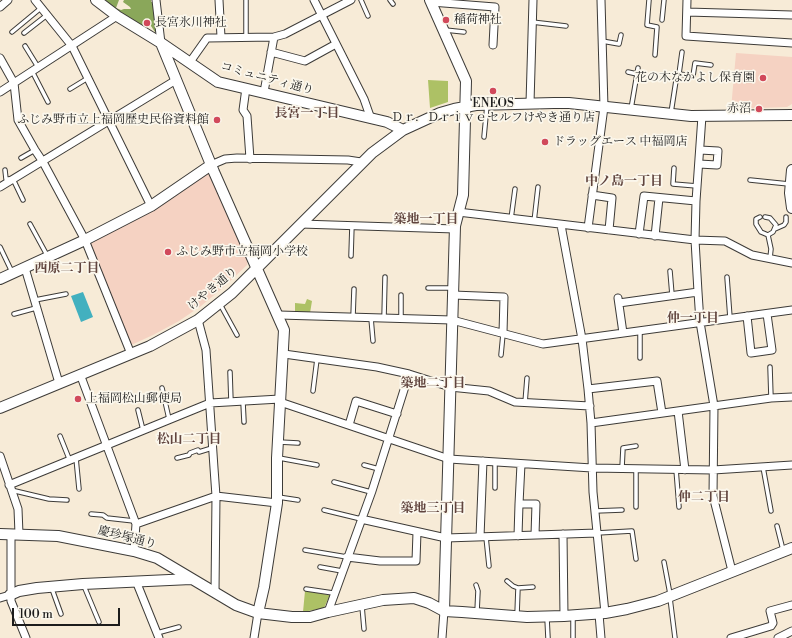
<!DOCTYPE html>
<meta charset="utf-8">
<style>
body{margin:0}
#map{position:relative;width:792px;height:638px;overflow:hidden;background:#f7ebd7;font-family:"Libre Bodoni",serif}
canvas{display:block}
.scale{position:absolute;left:12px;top:608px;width:108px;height:18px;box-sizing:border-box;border:2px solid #1c1c1c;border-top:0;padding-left:5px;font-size:12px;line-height:14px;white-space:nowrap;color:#1c1c1c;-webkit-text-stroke:3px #fbf7ec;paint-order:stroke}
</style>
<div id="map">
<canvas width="792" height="638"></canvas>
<div class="scale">100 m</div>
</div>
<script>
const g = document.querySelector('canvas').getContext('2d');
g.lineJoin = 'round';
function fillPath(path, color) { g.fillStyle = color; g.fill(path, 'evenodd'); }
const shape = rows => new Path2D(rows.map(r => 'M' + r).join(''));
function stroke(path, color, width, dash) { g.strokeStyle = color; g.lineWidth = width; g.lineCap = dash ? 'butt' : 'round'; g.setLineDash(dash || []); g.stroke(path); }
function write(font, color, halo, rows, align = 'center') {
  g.font = font + ' "Libre Bodoni","Noto Serif JP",serif'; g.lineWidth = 3.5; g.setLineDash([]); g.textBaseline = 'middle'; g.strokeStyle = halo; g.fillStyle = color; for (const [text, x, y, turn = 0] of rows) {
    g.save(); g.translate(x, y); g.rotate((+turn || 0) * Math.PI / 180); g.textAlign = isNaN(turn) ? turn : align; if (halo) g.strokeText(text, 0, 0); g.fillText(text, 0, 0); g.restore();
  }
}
fillPath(shape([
 [736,53,792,57,792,104,787,107,731,109],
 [206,174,210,174,248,261,247,265,225,286,201,306,179,321,153,335,129,346,89,244,90,241,153,211]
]), '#f5d2c2');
fillPath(shape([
 [428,80,448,81,448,102,430,108],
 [307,299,312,301,310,313,295,313,295,303,305,304],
 [305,591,330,595,324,608,303,612]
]), '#adc165');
fillPath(shape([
 [104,0,119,0,116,8,121,10,124,9,131,9,130,7,123,2,124,0,151,0,151,2,154,2,158,33,155,32,149,23,147,24,148,29,104,3]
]), '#8aa75a');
fillPath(shape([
 [83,292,93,317,81,322,71,296]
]), '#42b0bf');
const lane = shape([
 [361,0,368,16],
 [390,0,393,4],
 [649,0,647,25,657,27,655,55],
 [662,20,664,0],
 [532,22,566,26],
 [445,30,464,32],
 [12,32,41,8],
 [24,33,47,15],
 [246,37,246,0],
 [602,41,619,44,621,35],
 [25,46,38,67],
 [32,71,48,102],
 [628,72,637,74],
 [679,74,693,76,695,63,711,65],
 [70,89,88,78],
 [631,109,638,68],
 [671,113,677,74,679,74,682,52],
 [484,137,487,105],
 [21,158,35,150],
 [674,168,673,184,697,186],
 [5,170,6,179,13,179,23,200],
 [750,180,789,184],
 [760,217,756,219,756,224,761,232,768,235],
 [765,217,770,218,776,225,773,232,768,235,771,249,770,258],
 [511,219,515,189],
 [534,222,538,187],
 [30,224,48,257],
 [775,229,784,225,786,222,786,217],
 [0,247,12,272],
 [351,256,352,225],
 [670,271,672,295],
 [727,277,730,318],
 [428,288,453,288],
 [35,300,66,294],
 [220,304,237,335],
 [14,314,36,308],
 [353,317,354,289],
 [371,318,373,341],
 [384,318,385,277],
 [401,318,401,295],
 [640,331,640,358],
 [501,355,503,334],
 [770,367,771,398],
 [230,372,231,402],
 [162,388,169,419],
 [313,391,317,359],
 [243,402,244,422],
 [525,403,527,378],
 [138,410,143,430],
 [60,436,70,461],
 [279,442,298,443],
 [76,458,79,489],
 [177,458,189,455,190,453,198,450,199,452,212,448],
 [279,458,317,465],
 [364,465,379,469],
 [763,467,771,511],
 [622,468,623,448,636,446],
 [636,469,636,507],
 [676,469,679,507],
 [334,482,371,492],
 [495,488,495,462],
 [11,490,49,499,67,500],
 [278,497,298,500],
 [324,510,361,519],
 [595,511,622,510],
 [91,514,103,515,107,518,134,521],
 [777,526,783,550],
 [597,533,632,531,636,559],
 [486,537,489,566],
 [305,550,347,557],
 [664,562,670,594],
 [320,567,342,571],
 [507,581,513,586,518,588,533,587],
 [476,585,478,591,477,612],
 [84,586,99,622],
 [52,589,61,614],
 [306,589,333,593],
 [670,598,675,638],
 [362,606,364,629],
 [517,615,518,588],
 [573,617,573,638],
 [547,618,548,638],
 [157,633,179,627]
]);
const street = shape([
 [35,0,72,46,151,206],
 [156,0,161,43],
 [219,0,221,37],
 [314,0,364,99,371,119],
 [687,0,686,36,792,43],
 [431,2,495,7,493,45],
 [0,7,8,0],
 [687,12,792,15],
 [271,52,305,61,336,44],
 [0,58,14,83,18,120,35,150,43,162,85,240,131,354],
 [190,62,207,38,274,37,285,34,351,0],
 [246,88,243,110,247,116,250,159],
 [0,92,117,16],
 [264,92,274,37],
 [530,103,533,0],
 [702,116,696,201,695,240,698,292,700,322,714,406,713,496,732,571],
 [699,164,717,165,718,151,700,150],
 [211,165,225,159,237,158,348,160,361,162],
 [0,187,176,80],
 [592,195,612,198,609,230],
 [458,212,695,240,725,241,752,255,792,263],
 [301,224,455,229],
 [561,225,582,339,588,389,591,423,593,492,605,613],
 [588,228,604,107,601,0],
 [639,234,644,196,696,201],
 [655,236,659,198],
 [25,268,59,383],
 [453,295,504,297,503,333],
 [618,298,623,333],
 [619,303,698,292],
 [279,315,452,320,543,344,792,310],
 [747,316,751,353,772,350,767,314],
 [198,320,206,350,214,468,216,496,215,592],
 [284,354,377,367,409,374,450,387,489,391,515,402,590,406],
 [80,374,136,524,134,551],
 [588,389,657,381,662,413],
 [280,402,449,459,592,468,713,470,792,465],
 [678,411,685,470],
 [591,423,771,398,792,397],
 [349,425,356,401,397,414],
 [0,456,18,509,19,534],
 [521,464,519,504,536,504,535,535],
 [9,485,210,403,280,399],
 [361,519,446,538,597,533],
 [136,524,216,496,277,503],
 [11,534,11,601,26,638],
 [563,534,564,616],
 [518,536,519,504],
 [480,537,483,461],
 [347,557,380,561,416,561,417,532],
 [136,581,159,638],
 [0,598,10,595],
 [328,612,372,491,409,374],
 [599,614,601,638],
 [254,638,258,613],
 [442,638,444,611],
 [731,638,771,626,773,623,770,611,792,605],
 [778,638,792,631]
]);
const secondary = shape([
 [96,0,117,16,161,43,218,82,387,122,403,130],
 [430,0,466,81,463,195,455,226,444,611],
 [161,43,214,172,284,330,277,458,277,503,264,587,258,613],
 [792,170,790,193,792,208],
 [0,279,85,240,151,206,211,165],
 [0,408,150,346,198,320,232,293,372,153,403,130,440,113,454,109,476,105,554,103,569,103,691,116,792,115],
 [0,534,58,536,134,551,157,558,236,605,258,613,292,617,310,617,328,612,383,600,414,598,429,603,444,611,462,612,527,617,564,616,605,613,627,609,658,601,792,548],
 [10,595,19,591,37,588,83,584,191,579]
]);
stroke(lane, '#3d3b38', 5.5);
stroke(street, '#3d3b38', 9);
stroke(secondary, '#3d3b38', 12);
stroke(lane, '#fff', 3.5);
stroke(street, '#fff', 7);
stroke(secondary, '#fff', 10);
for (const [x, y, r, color] of [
 [446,20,4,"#d1495b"],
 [147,23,4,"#d1495b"],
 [763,78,4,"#d1495b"],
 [493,91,4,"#d1495b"],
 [759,109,4,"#d1495b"],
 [217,120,4,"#d1495b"],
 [545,142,4,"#d1495b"],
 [168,252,4,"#d1495b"],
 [78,399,4,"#d1495b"]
]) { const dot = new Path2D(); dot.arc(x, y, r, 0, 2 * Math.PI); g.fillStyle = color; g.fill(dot); stroke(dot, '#fbf7ec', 1.5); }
write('12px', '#1c1c1c', '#fbf7ec', [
 ["稲荷神社",454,20],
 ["長宮氷川神社",155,23],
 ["花の木なかよし保育園",755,78,"right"],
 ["ENEOS",493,104,"center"],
 ["Ｄｒ．Ｄｒｉｖｅセルフけやき通り店",493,118,"center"],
 ["赤沼",751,109,"right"],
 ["ふじみ野市立上福岡歴史民俗資料館",209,120,"right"],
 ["ドラッグエース 中福岡店",553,142],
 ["ふじみ野市立福岡小学校",176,252],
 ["上福岡松山郵便局",86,399]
], 'left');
write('12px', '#1c1c1c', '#fbf7ec', [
 ["コミュニティ通り",267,79,15],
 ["けやき通り",213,289,-40],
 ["慶珍塚通り",127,538,14]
]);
write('bold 13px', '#60443e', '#fbf7ec', [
 ["長宮一丁目",307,114],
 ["中ノ島一丁目",624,182],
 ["築地一丁目",426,220],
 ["西原二丁目",67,269],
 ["仲一丁目",693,319],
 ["築地二丁目",433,384],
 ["松山二丁目",189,440],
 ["仲二丁目",704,498],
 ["築地三丁目",433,509]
]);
</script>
